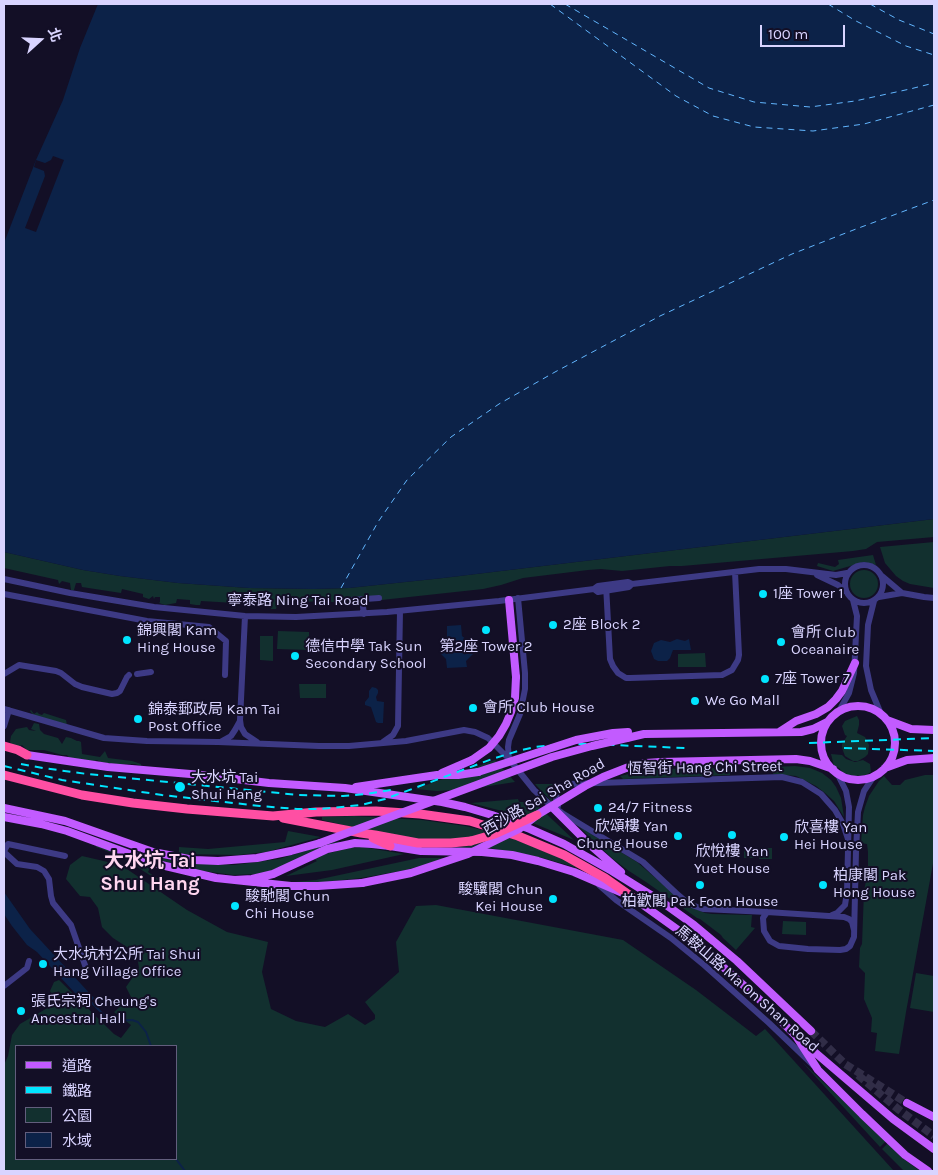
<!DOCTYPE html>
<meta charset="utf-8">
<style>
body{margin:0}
#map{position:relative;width:938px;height:1175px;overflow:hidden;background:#130f26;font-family:Karla,"Noto Sans TC",sans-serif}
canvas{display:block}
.frame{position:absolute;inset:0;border:5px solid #d9d4ff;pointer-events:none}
.legend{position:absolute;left:15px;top:1045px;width:162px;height:115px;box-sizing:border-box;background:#130f26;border:1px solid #625e7d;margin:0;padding:6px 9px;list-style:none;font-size:15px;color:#d9d4ff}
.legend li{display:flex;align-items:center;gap:10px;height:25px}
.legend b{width:25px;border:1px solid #625e7d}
.north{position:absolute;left:15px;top:15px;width:50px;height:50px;-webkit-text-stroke:4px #130f26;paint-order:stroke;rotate:70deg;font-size:14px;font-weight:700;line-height:20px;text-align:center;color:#d9d4ff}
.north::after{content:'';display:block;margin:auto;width:18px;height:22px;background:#d9d4ff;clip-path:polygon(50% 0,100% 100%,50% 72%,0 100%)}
.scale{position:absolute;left:760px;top:25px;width:85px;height:22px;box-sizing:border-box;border:2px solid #d9d4ff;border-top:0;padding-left:6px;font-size:15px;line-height:18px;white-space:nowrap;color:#d9d4ff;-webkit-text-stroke:4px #130f26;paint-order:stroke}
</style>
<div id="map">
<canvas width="938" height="1175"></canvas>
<div class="frame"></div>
<ul class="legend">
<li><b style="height:6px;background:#c25bff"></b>道路</li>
<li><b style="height:6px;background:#00e5ff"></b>鐵路</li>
<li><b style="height:14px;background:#12302f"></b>公園</li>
<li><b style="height:14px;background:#0c2248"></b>水域</li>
</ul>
<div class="north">北</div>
<div class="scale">100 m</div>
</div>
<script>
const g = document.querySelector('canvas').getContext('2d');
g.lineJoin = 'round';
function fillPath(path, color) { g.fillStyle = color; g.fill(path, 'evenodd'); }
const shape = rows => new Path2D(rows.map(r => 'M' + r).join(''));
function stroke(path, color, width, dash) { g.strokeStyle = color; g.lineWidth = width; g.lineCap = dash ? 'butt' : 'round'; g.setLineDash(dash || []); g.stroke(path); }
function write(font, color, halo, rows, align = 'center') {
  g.font = font + ' Karla,"Noto Sans TC",sans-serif'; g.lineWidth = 4; g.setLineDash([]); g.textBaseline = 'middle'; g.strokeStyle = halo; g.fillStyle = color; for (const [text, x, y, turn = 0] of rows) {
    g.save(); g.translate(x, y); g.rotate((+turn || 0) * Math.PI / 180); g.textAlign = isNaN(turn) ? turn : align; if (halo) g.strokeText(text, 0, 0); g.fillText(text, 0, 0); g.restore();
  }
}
fillPath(shape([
 [934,519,934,537,877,542,866,549,853,551,682,566,670,566,622,571,601,569,588,570,523,578,501,585,483,589,363,602,341,603,324,601,301,602,286,605,277,605,276,609,271,609,270,605,201,601,200,605,196,605,190,604,190,600,177,599,176,603,165,605,159,603,160,602,160,597,155,597,154,599,153,596,149,599,143,597,143,594,122,589,121,593,82,587,81,583,76,583,74,590,71,590,70,583,62,581,59,584,58,580,4,568,4,552,83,570,120,576,178,583,249,588,314,589,349,588,443,578],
 [934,542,934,588,910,584,903,581,896,576,885,563,880,547],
 [873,555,876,565,864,562,833,571,817,566,818,563,835,567,839,564,838,560],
 '850 584a14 14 0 1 1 28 0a14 14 0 1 1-28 0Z',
 [278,631,309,632,309,650,277,649],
 [260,636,273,636,273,661,260,660],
 [705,653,706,667,678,667,678,654],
 [299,684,326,684,326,698,300,698],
 [31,710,34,714,37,712,39,714,42,715,44,713,66,720,67,725,36,718,30,711],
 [857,716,859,720,859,725,857,733,865,737,869,745,868,754,865,757,858,761,853,761,845,756,842,748,842,744,847,736,845,735,842,726,845,721],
 [34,723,39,724,40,730,44,734,58,738,62,744,66,737,71,738,77,741,79,741,81,742,82,754,100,757,105,751,108,758,132,761,141,764,141,766,135,764,116,764,100,762,97,760,93,762,69,758,67,755,62,755,44,750,27,750,22,745,17,747,13,746,10,742,11,736,16,729,27,727,29,730,36,731,31,729],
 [831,754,842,755,846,759,855,762,863,760,870,764,871,772,866,775,855,776,845,775,839,768,834,766],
 [495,760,515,782,470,789,437,791,415,789],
 [795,766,810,768,822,773,831,780,836,787,841,798,844,817,834,801,825,793,816,786,796,776,773,774,773,767],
 [730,768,730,775,623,779,620,776,633,773,657,769],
 [925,775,934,775,934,858,906,1012,899,1054,875,1051,877,1033,871,1032,872,1018,864,999,865,973,859,967,860,948,862,944,864,891,868,871,868,852,867,844,861,843,863,815,865,807,869,796,879,781,884,776,892,785,900,785,905,780],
 [535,784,557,784,551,793,553,803],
 [518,799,519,802,530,802,536,804,574,840,506,812,471,803],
 [354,816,422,820,465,826,491,832,511,838,564,859,581,869,543,858,508,851,489,848,453,848,472,845,487,841,468,838,448,840,425,840,378,833,322,820,322,817],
 [578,826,637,862,682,901,698,910,705,913,712,914,752,915,751,927,755,928,736,950,723,938,721,935,700,919,697,918,646,882,629,871,613,859],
 [288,831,321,837,266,852,238,855,179,854,179,847,208,849,285,842],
 [335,842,342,842,270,871,257,874,233,875,189,869,154,859,154,857,189,863,234,865,279,859],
 [96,844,151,866,148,872,163,882,162,883,120,856,96,847],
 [362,847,404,854,332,870,286,876,317,861,314,859,325,854,350,848],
 [744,848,756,848,756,858,744,858],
 [759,848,772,848,772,859,759,859],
 [82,856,121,865,187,910,227,932,268,942,262,972,271,1009,296,1021,325,1027,348,1014,365,1025,375,1019,375,1015,365,1002,399,972,396,942,416,906,436,905,623,940,696,990,756,1036,765,1029,894,1171,4,1171,4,1065,8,1056,12,1035,20,1024,56,1003,50,991,54,982,59,980,114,1034,121,1038,131,1025,114,1012,131,997,126,987,139,968,137,956,130,949,113,938,102,927,98,908,90,897,80,896,66,879,70,865],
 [16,1046,176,1046,176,1159,16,1159],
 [419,858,447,858,406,870,361,878,315,883,285,883,316,880],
 [783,921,806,922,806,935,782,934],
 [916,973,934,976,934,1012,910,1008],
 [802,1062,866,1122,886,1141,880,1147],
 [888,1143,901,1157,920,1171,904,1171,882,1149]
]), '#12302f');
fillPath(shape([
 [98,4,934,4,934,519,443,578,349,588,314,589,249,588,178,583,120,576,83,570,4,552,4,243,36,160,63,100,80,48],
 [461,625,462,636,467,640,465,641,465,647,473,654,466,661,467,667,447,668,446,659,440,653,440,647,447,638,447,626],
 [677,639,685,641,689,639,691,650,673,650,670,658,667,661,658,661,654,659,651,651,654,643,661,640,670,642],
 [372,687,376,688,378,690,378,693,376,697,377,701,384,702,383,723,378,723,376,722,371,707,365,705,365,702,369,697,369,691],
 [4,892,30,929,94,998,87,1006,37,952,27,945,12,926,4,914]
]), '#0c2248');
fillPath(shape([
 [53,156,64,160,36,232,25,228,45,176,44,171,34,167,36,160,45,163,51,160]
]), '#130f26');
stroke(shape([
 [89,1000,104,1015,114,1021,132,1020,138,1022,146,1032,151,1046],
 [176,1159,185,1171]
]), '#0c2248', 2);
stroke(shape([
 [550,4,676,96,713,116,754,127,813,131,864,124,934,105],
 [565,4,709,88,754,102,810,107,855,101,910,89,934,83],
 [828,4,856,21,906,46,934,55],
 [870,4,899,20,934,34],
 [341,588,378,522,407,480,451,437,499,404,555,372,660,316,792,254,856,229,934,200]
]), '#62b6ff', 1, [6, 5]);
stroke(shape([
 [811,1031,845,1064,907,1103],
 [858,1075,898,1109,934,1136]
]), '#312d47', 8, [8, 4]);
stroke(shape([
 '845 584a19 19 0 1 1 38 0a19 19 0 1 1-38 0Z',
 [817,575,838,585,845,591],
 [882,576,902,593],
 [4,579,70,593,154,607,245,616,296,617,387,612,499,601,594,589,598,586,628,582,632,584,759,569,786,569,836,575,847,573],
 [606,585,610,659,613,666,618,673,626,678,630,678,722,675,732,670,738,660,739,655,735,572],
 [594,589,598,592,629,587,632,584],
 [4,594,147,621,209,627,226,641,225,675],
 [879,597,902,593,924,597,934,598],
 [362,599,364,614],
 [351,600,379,598],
 [874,601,868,625,866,666,871,690,881,714],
 [245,616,240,720,241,727,245,734,257,742],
 [4,674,19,665,56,671,61,673,75,684,82,687,112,694,117,693,120,691,127,677,129,675],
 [137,674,151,672],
 [4,709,104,738,147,741,218,742,319,746,349,746,406,741,464,730,475,732,488,738,509,759,534,790,547,802,562,813,643,862,676,893,689,904,703,909,767,912,844,917,849,919,852,922,854,930],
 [839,711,849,693,854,673,857,616,853,600],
 [4,726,9,710],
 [222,741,231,736,235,730,240,721],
 [383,742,393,735,398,726,400,611],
 [509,759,508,747,509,740,520,714,525,689,525,673,518,598],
 [558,806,556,798,557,792,561,787,568,784,782,777,802,782,821,794,835,810,843,824,848,839],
 [4,851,8,844,65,856],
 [4,852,17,864,37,867,44,871,49,879,51,896,53,903,71,925,86,968],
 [599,885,616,900,671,938,704,965,769,1023,813,1065],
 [767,912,763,918,764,931,770,941,779,946,808,949,840,950,846,949,850,946,854,937,856,851,858,812,864,791,874,776],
 [832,915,837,913,845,905,847,892,849,807,846,791,837,773],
 [4,986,27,968,29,961]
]), '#3d3a85', 6);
stroke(shape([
 [509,600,516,677],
 '821 743a37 37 0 1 1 74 0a37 37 0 1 1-74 0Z',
 [887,720,911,729,934,730],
 [779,732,796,721,816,714,828,707,836,699,842,691,855,663],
 [627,738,644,734,801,732,813,729,827,722],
 [27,755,108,767,202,775,269,783,345,788,442,802,465,807,492,815,530,829,564,844,612,871,662,902,694,925,737,961,811,1031],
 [660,762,796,759,810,761,833,769],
 [885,768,907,760,934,758],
 [442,773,472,760],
 [356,787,437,775,458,775,478,772],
 [4,808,65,821,153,852,194,860,218,861,257,858,291,851,320,843],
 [553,808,588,843,621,872],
 [4,817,41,824,67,831,157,864,216,878,291,886,318,886,362,883],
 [234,880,252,879,273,874,327,849,355,843,372,844,390,846,421,851,482,852,512,855,538,861,574,872,632,897,678,930,722,966,760,1000,796,1036,818,1070,862,1114,905,1155,928,1171],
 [804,1043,893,1119,934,1149],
 [907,1103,934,1117]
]), '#c25bff', 8);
stroke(shape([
 [4,746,18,750,27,755],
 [4,775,82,795,133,803,187,809,273,816,316,812,376,811,420,814,470,821,518,836,564,855,605,878,632,897],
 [283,818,361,833,375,835,418,843,451,843,471,841],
 [373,838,390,846]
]), '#ff4fa3', 9);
stroke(shape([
 [809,743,934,738],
 [844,748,934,751],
 [21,764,43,768,87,774,299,795,343,796,366,794,391,790],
 [4,766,62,780,162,795,260,806,297,809,321,809,361,805,385,799,420,786,492,759,518,751,535,747,563,744,587,744,685,748]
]), '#00e5ff', 2, [8, 6]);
stroke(shape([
 [472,760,489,748,499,736,506,724,511,712,515,698,516,677],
 [478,772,576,740,613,733,628,732],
 [320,843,552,757,592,746,627,738],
 [362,883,411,873,468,854,519,829,537,815,585,786,603,777,626,768,646,763,660,762]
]), '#c25bff', 8);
stroke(shape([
 [471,841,495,834,537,815]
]), '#ff4fa3', 9);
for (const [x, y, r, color] of [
 [763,594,5,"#00e5ff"],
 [553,625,5,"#00e5ff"],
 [486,630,5,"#00e5ff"],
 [127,640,5,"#00e5ff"],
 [781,642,5,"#00e5ff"],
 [295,656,5,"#00e5ff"],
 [765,679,5,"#00e5ff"],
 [695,701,5,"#00e5ff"],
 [473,708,5,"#00e5ff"],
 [138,719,5,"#00e5ff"],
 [180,787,6,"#00e5ff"],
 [598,808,5,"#00e5ff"],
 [732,835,5,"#00e5ff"],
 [678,836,5,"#00e5ff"],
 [784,837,5,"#00e5ff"],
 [700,885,5,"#00e5ff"],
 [823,885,5,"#00e5ff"],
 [553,899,5,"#00e5ff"],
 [235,906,5,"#00e5ff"],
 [43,964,5,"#00e5ff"],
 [21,1011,5,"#00e5ff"]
]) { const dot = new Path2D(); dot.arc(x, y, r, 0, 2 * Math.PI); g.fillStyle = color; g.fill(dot); stroke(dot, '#130f26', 2); }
write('15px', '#d9d4ff', '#130f26', [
 ["1座 Tower 1",773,594],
 ["2座 Block 2",563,625],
 ["錦興閣 Kam",137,631],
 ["Hing House",137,648],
 ["會所 Club",791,633],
 ["Oceanaire",791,650],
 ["德信中學 Tak Sun",305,647],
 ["Secondary School",305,664],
 ["第2座 Tower 2",486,647,"center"],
 ["7座 Tower 7",775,679],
 ["We Go Mall",705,701],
 ["會所 Club House",483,708],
 ["錦泰郵政局 Kam Tai",148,710],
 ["Post Office",148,727],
 ["大水坑 Tai",191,778],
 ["Shui Hang",191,795],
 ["24/7 Fitness",608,808],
 ["欣頌樓 Yan",668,827,"right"],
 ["Chung House",668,844,"right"],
 ["欣喜樓 Yan",794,828],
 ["Hei House",794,845],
 ["欣悅樓 Yan",732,852,"center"],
 ["Yuet House",732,869,"center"],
 ["柏康閣 Pak",833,876],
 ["Hong House",833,893],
 ["駿驥閣 Chun",543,890,"right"],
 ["Kei House",543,907,"right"],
 ["駿馳閣 Chun",245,897],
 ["Chi House",245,914],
 ["柏歡閣 Pak Foon House",700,902,"center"],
 ["大水坑村公所 Tai Shui",53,955],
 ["Hang Village Office",53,972],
 ["張氏宗祠 Cheung's",31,1002],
 ["Ancestral Hall",31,1019]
], 'left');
write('15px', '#d9d4ff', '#130f26', [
 ["寧泰路 Ning Tai Road",298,601],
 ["恆智街 Hang Chi Street",705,768,-1],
 ["西沙路 Sai Sha Road",544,797,-30],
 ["馬鞍山路 Ma On Shan Road",747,989,41]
]);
write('bold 20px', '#ffd6f0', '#130f26', [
 ["大水坑 Tai",150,861],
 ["Shui Hang",150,884]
]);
</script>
